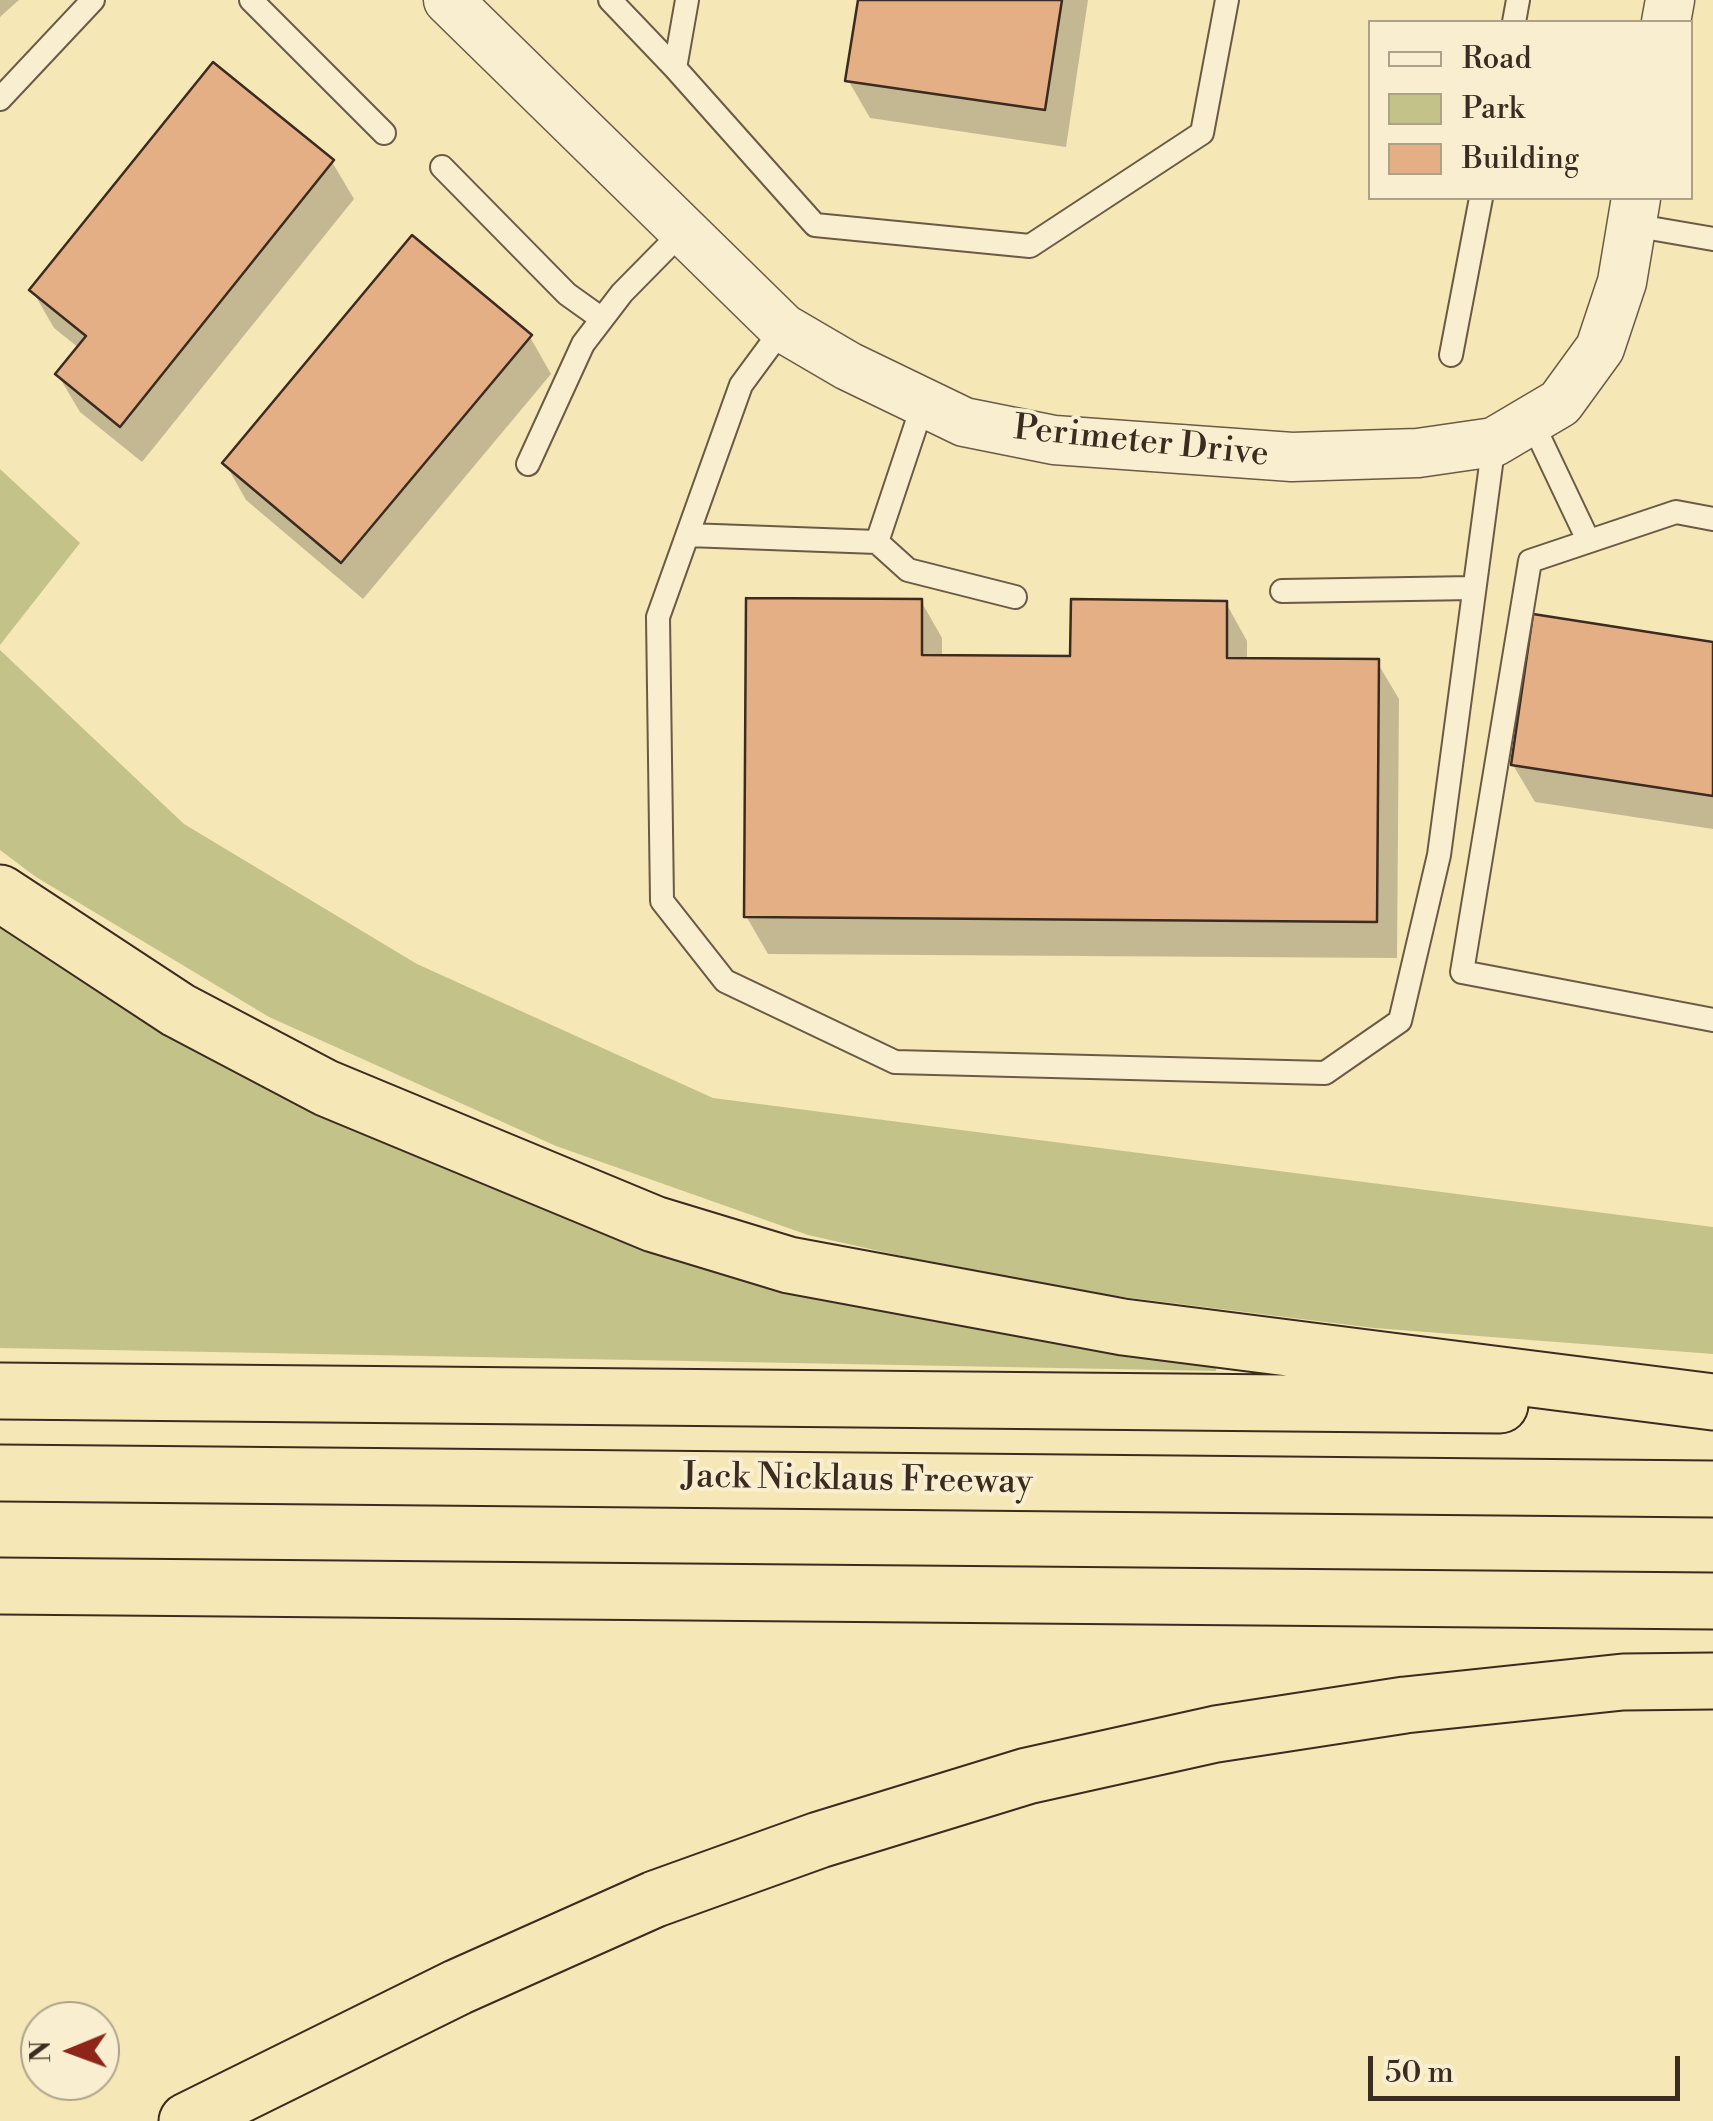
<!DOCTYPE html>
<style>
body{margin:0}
#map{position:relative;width:1713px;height:2121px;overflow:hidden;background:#f6e7b7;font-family:"Libre Bodoni",serif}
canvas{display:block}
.legend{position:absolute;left:1368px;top:20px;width:325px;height:180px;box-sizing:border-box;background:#f9efd0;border:2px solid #ada18a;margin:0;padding:12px 18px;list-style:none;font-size:30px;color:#3b2b20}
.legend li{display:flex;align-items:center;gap:20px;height:50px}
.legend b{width:50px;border:2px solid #ada18a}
.north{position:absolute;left:20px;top:2001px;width:100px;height:100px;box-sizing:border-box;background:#f9efd0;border:2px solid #ada18a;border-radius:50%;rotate:269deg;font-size:28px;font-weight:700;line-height:40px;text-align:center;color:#3b2b20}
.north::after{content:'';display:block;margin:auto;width:35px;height:45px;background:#8f2418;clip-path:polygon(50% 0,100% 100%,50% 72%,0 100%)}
.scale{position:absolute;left:1368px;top:2056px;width:312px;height:45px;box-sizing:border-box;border:5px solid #3b2b20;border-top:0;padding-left:12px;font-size:30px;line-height:35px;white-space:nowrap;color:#3b2b20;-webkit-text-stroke:8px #f9efd0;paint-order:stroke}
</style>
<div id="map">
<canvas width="1713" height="2121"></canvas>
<ul class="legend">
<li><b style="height:12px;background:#f9efd0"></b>Road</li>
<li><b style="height:28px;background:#c3c389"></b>Park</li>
<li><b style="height:28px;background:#e4af85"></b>Building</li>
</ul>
<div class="north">N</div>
<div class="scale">50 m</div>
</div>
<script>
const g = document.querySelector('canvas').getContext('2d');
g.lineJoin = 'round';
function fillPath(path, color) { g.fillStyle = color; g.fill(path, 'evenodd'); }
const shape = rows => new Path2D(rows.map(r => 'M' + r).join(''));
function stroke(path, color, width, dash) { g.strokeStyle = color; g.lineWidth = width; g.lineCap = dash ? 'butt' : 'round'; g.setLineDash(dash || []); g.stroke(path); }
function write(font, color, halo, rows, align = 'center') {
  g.font = font + ' "Libre Bodoni",serif'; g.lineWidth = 8; g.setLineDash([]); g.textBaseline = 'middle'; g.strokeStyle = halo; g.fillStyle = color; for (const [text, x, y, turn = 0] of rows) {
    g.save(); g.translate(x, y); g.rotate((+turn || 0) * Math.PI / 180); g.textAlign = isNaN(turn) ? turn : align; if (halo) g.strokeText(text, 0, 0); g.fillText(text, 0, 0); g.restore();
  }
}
fillPath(shape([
 [0,469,80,543,0,645],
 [0,650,184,824,417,964,713,1098,1713,1227,1713,1354,1374,1328,1034,1286,808,1235,556,1146,269,1017,36,877,0,850],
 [0,923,32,948,319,1104,557,1209,1218,1356,1216,1371,0,1348]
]), '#c3c389');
fillPath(shape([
 [0,0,19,0,0,17],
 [860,0,1088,0,1066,147,870,118,848,80],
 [332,162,354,199,142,462,80,412,58,375,79,348,54,328,32,290],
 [530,337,551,374,363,599,246,500,225,463],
 [921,601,942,638,942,657,1073,658,1226,603,1247,641,1247,661,1377,662,1399,699,1397,958,768,954,746,916],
 [1713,644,1713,829,1535,802,1513,765]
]), '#0003');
const building = shape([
 [858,0,1062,0,1045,110,845,81,858,0],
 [213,62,334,160,120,427,55,374,86,336,29,290,213,62],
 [412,235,532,335,341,563,222,463,412,235],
 [746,598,922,599,922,655,1070,656,1071,599,1227,601,1227,658,1379,659,1377,922,744,917,746,598],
 [1533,614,1713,642,1713,796,1511,765,1533,614]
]);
fillPath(building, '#e4af85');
stroke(building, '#3b2b20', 2.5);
const lane = shape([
 [251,0,384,133],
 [610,0,675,68],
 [687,0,675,68,815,225,1030,246,1202,133,1227,0],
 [1514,22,1518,0],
 [0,99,93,0],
 [442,167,567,294,602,319],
 [1632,225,1713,239],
 [783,328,741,385,658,617,662,901,725,981,895,1062,1325,1073,1400,1021,1439,855,1494,442],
 [1451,355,1481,198],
 [1531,420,1588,540],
 [528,464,583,344,622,293,684,230],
 [1713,519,1676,512,1530,561,1462,972,1713,1020],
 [688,535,877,542,908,570,1015,597],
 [877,542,924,401],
 [1282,591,1474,588]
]);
const street = shape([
 [448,0,783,328,848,366,964,422,1054,440,1292,457,1418,453,1494,442,1560,403,1600,348,1622,282,1636,198],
 [1666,22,1670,0]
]);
const highway = shape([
 [0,893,178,1010,326,1088,654,1224,789,1265,1123,1327,1713,1402],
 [0,1391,1500,1405],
 [0,1473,1713,1489],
 [0,1586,1713,1601],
 [187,2121,458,1987,655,1899,819,1840,1027,1776,1216,1734,1405,1705,1623,1682,1713,1681]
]);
stroke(lane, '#6a5a46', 26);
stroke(street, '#6a5a46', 51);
stroke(highway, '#3b2b20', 59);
stroke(lane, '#f9efd0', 22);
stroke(street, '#f9efd0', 48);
stroke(highway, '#f6e7b7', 55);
write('35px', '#3b2b20', '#f9efd0', [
 ["Perimeter Drive",1141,443,6],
 ["Jack Nicklaus Freeway",857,1481,1]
]);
</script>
